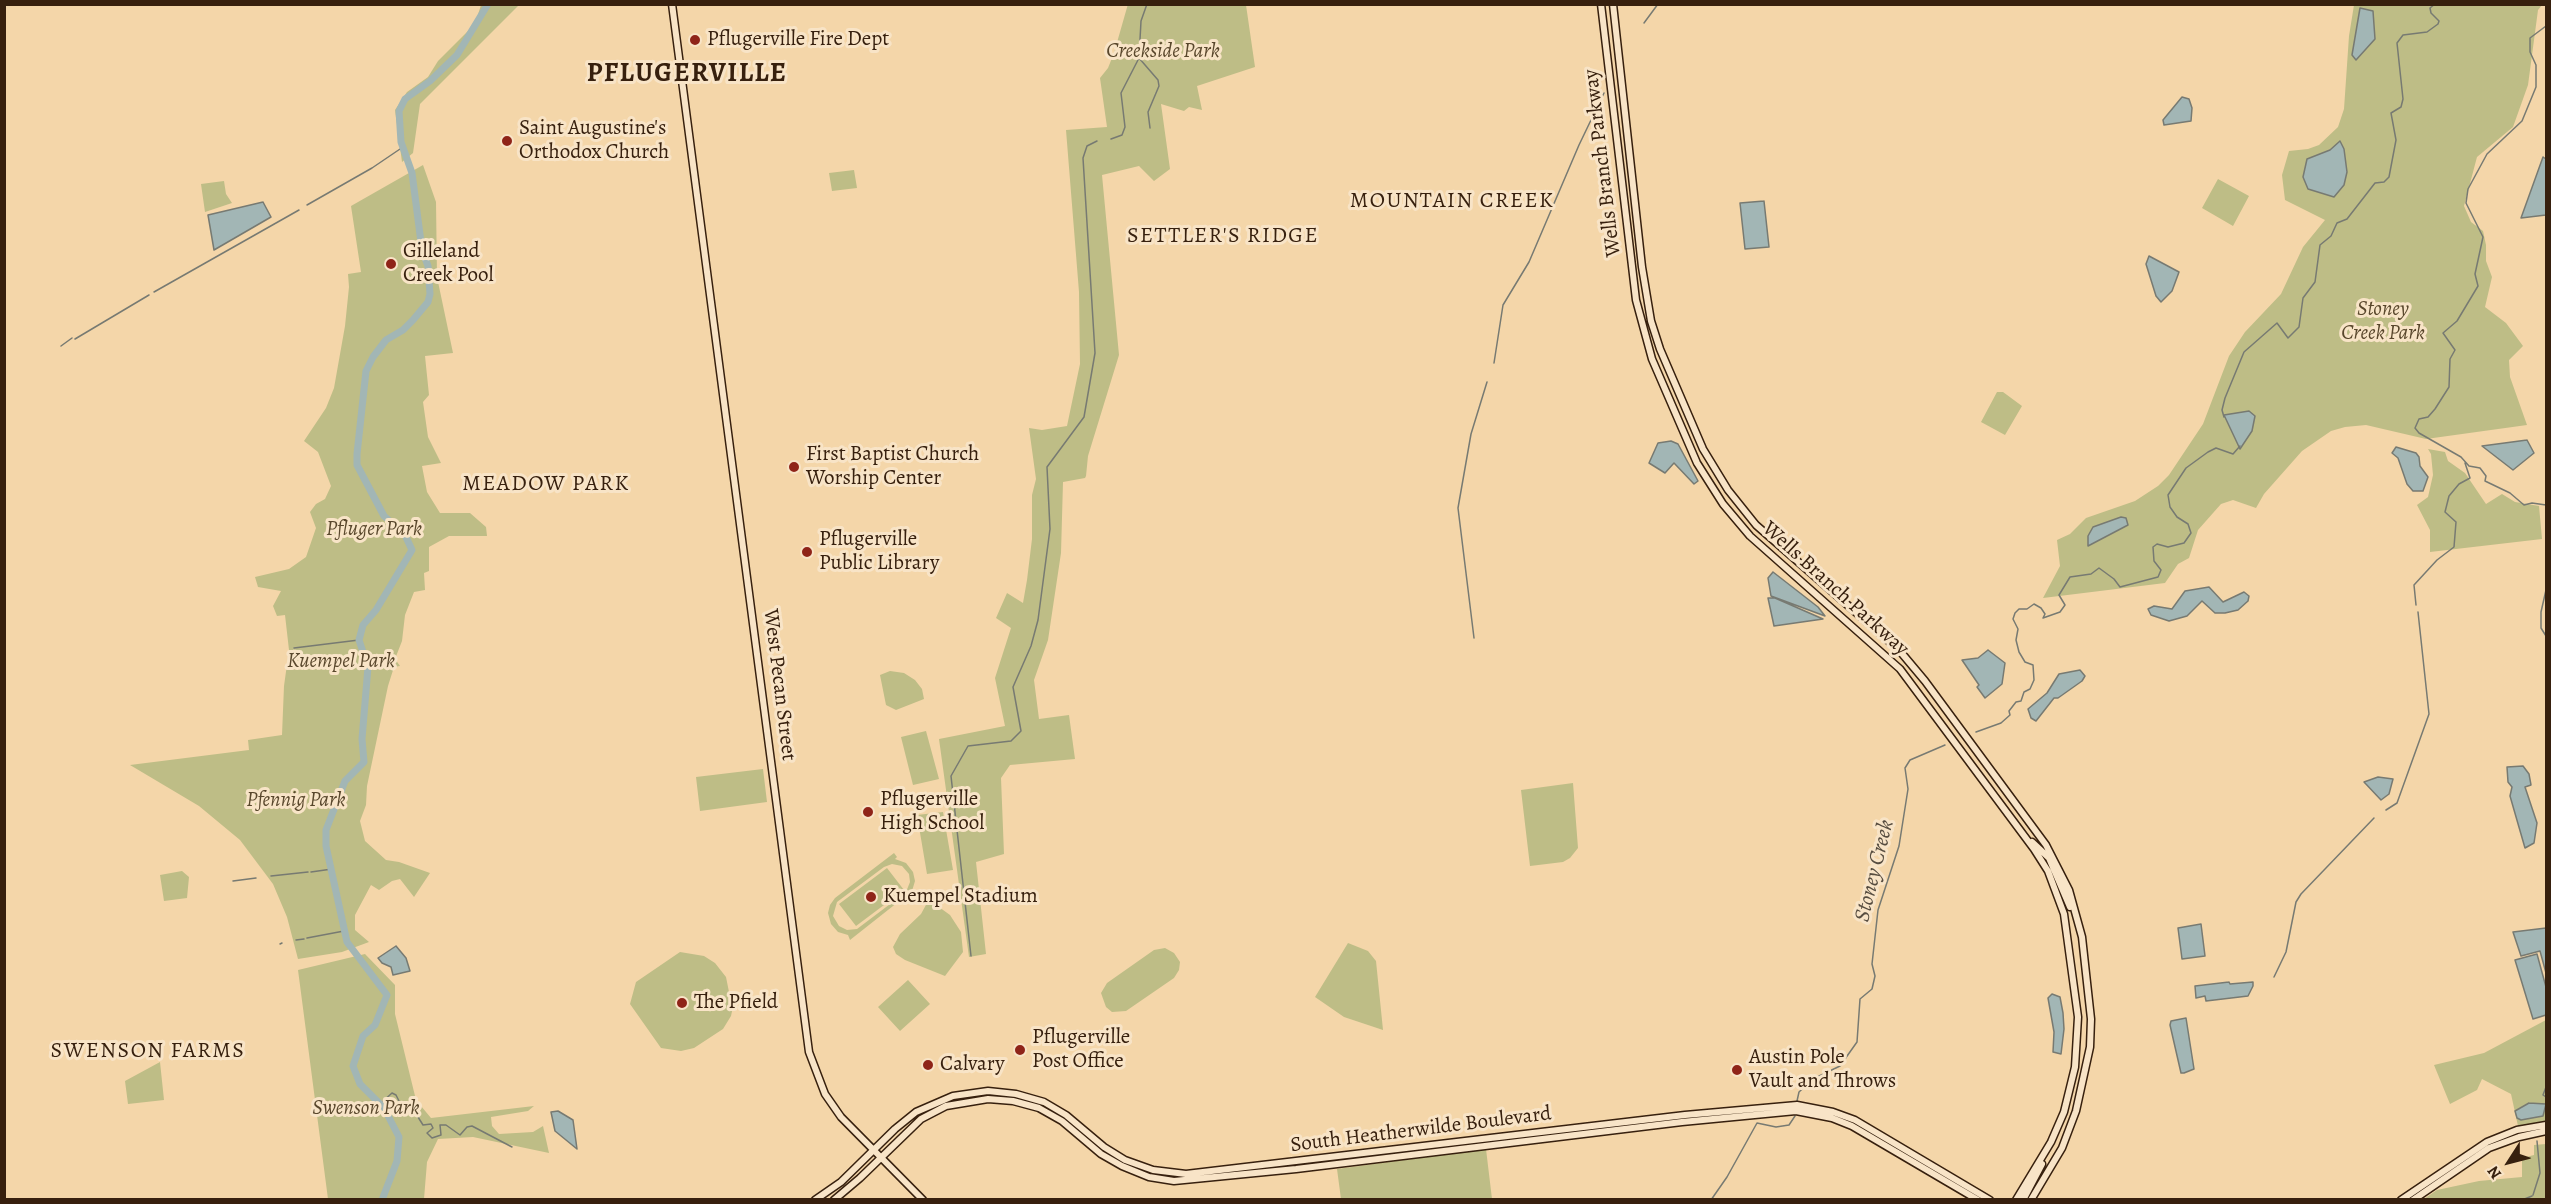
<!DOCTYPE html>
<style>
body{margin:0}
#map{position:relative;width:2551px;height:1204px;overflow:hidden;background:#f4d6a9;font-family:Alegreya,serif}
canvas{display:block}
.frame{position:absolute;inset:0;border:6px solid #37200e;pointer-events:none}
.north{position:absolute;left:2479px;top:1132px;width:60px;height:60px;-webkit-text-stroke:4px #f8e4c7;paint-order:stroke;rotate:234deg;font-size:16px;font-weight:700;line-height:24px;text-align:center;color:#37200e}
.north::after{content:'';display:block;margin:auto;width:21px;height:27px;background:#37200e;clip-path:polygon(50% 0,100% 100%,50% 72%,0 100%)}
</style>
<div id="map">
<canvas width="2551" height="1204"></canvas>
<div class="frame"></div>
<div class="north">N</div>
</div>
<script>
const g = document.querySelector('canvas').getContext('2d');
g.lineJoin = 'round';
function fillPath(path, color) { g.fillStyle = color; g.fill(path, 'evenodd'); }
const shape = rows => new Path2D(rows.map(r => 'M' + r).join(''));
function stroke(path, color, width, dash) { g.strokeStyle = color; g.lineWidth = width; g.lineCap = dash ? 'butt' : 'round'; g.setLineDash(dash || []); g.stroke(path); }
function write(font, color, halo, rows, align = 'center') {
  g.font = font + ' Alegreya,serif'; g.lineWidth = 6; g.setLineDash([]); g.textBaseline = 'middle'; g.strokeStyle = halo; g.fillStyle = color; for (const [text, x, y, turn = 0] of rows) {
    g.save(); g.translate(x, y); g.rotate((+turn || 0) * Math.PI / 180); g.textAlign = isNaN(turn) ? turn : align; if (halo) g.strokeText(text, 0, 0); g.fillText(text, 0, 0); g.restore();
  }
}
fillPath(shape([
 [1128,4,1246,5,1255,67,1197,86,1202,110,1189,107,1184,111,1161,104,1170,169,1154,181,1139,166,1102,175,1119,355,1088,456,1086,476,1085,478,1063,482,1061,553,1048,640,1034,680,1039,719,1069,715,1075,759,1010,765,1001,778,1004,854,976,862,986,954,969,957,939,739,1005,726,995,678,1011,628,996,618,1007,593,1023,603,1027,580,1032,539,1032,495,1036,479,1029,428,1042,430,1067,426,1080,364,1079,292,1066,130,1107,127,1100,78,1108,68,1114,53],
 [481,5,519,5,420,104,413,153,402,162,395,110,407,92,428,77,438,61,475,24],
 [2354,5,2542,5,2538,10,2528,85,2513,127,2477,157,2464,206,2471,222,2483,231,2486,245,2486,261,2492,277,2485,307,2506,323,2523,346,2509,360,2510,377,2527,425,2426,439,2366,425,2345,427,2331,431,2302,451,2264,494,2256,508,2233,500,2221,504,2198,530,2189,558,2178,564,2165,583,2043,598,2060,566,2057,540,2070,534,2086,518,2135,501,2158,486,2169,475,2203,424,2229,356,2245,332,2281,294,2303,247,2325,220,2285,200,2282,175,2289,151,2308,149,2319,145,2338,127,2344,109,2349,36],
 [423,165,436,202,437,277,453,353,425,356,429,395,423,402,428,437,441,463,422,466,427,492,440,513,470,513,486,527,487,536,449,536,429,547,429,571,424,573,425,590,414,592,405,615,402,641,395,659,400,666,394,667,388,686,367,786,366,805,360,821,365,841,386,860,399,862,430,873,414,897,400,879,392,881,379,890,371,885,355,915,355,930,369,942,342,952,298,959,287,917,273,884,240,840,199,806,130,765,249,750,248,740,282,735,284,686,289,650,285,615,277,616,273,606,281,591,258,587,255,577,289,569,306,557,316,528,310,512,316,504,325,499,331,486,318,452,304,441,326,408,334,388,345,326,349,287,348,274,361,272,351,206],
 [854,170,857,188,832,191,829,173],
 [2218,179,2249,196,2233,226,2202,208],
 [224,181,226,194,232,203,205,212,201,184],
 [1997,392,2003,392,2022,406,2005,435,1981,422],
 [2428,449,2445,452,2448,461,2465,473,2486,504,2502,494,2515,502,2539,506,2542,539,2430,552,2430,530,2417,505,2428,497,2433,475,2431,454],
 [890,671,904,673,915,680,922,689,924,699,896,710,886,705,880,675],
 [926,731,939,779,913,785,901,737],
 [763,769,767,802,700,811,696,777],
 [1573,783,1578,848,1570,858,1563,862,1530,866,1521,790],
 [943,812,953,870,927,874,917,815],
 [894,853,897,857,895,859,906,863,913,872,915,881,912,891,850,940,848,935,838,932,831,924,828,913,830,905,835,898],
 [892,864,902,866,909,874,910,882,906,892,857,929,847,930,839,926,833,916,837,902,884,867],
 [887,868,904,890,856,926,839,904],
 [182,871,189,877,187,898,164,901,160,875],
 [932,902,950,915,961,932,963,952,945,976,905,960,896,954,893,947,900,934,921,914,927,903],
 [1348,943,1368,951,1376,961,1383,1030,1344,1017,1315,997],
 [1165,948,1174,953,1180,962,1179,970,1174,978,1126,1011,1112,1012,1106,1007,1101,993,1107,983,1154,950],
 [680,952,704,956,715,963,726,977,729,992,735,997,731,1016,723,1029,694,1048,681,1051,661,1048,630,1004,636,982],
 [365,954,395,985,395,1014,416,1100,431,1118,534,1106,528,1111,491,1117,492,1126,499,1134,533,1132,543,1126,549,1153,473,1137,438,1139,427,1162,424,1199,328,1199,298,970],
 [908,980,930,1004,900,1031,878,1007],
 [2546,1020,2546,1121,2518,1126,2511,1094,2482,1079,2477,1090,2450,1104,2434,1065,2484,1053],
 [160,1062,164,1100,128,1104,125,1081],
 [2546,1144,2546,1199,2424,1199,2437,1190,2479,1181,2522,1177,2522,1158,2534,1155,2534,1145],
 [1486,1149,1492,1199,1341,1199,1337,1169]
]), '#bebd86');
const water = shape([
 [2360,8,2373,11,2375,39,2356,60,2352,55,2360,8],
 [2182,97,2189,99,2192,108,2191,121,2164,125,2163,120,2182,97],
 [2340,141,2344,149,2347,172,2344,185,2334,197,2308,189,2303,177,2307,159,2330,150,2340,141],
 [2543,157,2546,159,2546,215,2521,218,2543,157],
 [1764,201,1769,247,1745,249,1740,203,1764,201],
 [263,202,271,217,214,250,208,215,263,202],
 [2149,256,2179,272,2172,291,2161,302,2156,296,2146,264,2149,256],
 [2249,411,2255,416,2252,431,2240,449,2224,415,2249,411],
 [2527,440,2534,453,2513,470,2482,446,2527,440],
 [1671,441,1678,444,1698,481,1694,484,1674,463,1665,473,1649,463,1658,443,1671,441],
 [2396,447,2416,453,2419,457,2420,466,2428,477,2423,491,2413,491,2407,484,2398,458,2392,453,2396,447],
 [2121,517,2126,518,2128,525,2088,546,2088,536,2093,527,2121,517],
 [1773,572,1818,607,1825,616,1771,596,1768,578,1773,572],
 [2209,587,2223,602,2244,592,2249,596,2248,601,2238,610,2225,613,2215,613,2202,601,2187,616,2169,621,2151,615,2148,609,2154,606,2172,609,2185,591,2209,587],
 [1768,598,1775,598,1823,619,1774,626,1768,598],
 [1988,650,2005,663,2002,684,1985,698,1977,687,1979,685,1962,660,1978,658,1988,650],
 [2080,670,2085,676,2082,681,2058,698,2054,698,2036,721,2031,718,2028,709,2047,693,2059,674,2080,670],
 [2523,766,2529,774,2531,785,2525,787,2537,823,2534,843,2525,848,2510,796,2512,787,2508,782,2507,767,2523,766],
 [2378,777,2393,779,2389,794,2381,800,2364,782,2378,777],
 [2201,924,2205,956,2182,959,2178,928,2201,924],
 [2546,928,2546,973,2540,951,2521,956,2513,932,2546,928],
 [396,946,406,958,410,971,393,975,391,967,382,963,378,958,396,946],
 [2537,954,2546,987,2546,1015,2533,1019,2515,960,2537,954],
 [2229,982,2230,984,2253,982,2253,986,2248,996,2206,1001,2205,996,2196,998,2195,986,2229,982],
 [2052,994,2060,997,2063,1013,2064,1029,2061,1054,2053,1052,2054,1032,2048,998,2052,994],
 [2186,1018,2194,1069,2184,1073,2181,1073,2170,1025,2171,1021,2186,1018],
 [2529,1103,2546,1104,2543,1116,2521,1120,2517,1118,2515,1111,2529,1103],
 [558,1111,573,1120,577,1149,555,1131,551,1112,558,1111]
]);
fillPath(water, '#a2b6b5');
stroke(water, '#777a72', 1.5);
stroke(shape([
 [1644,23,1658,4],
 [2546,26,2530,38,2530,52,2536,65,2536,87,2522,121,2487,154,2468,189,2466,203,2483,237,2475,274,2478,286,2457,321,2443,333,2455,350,2450,359,2449,387,2435,409,2428,417,2419,419,2415,428,2419,433,2461,457,2469,466,2480,468,2486,476,2485,481,2510,493,2524,505,2532,503,2546,505],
 [1139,58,1158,80,1159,86,1148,112,1150,128],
 [1111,139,1122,135,1125,127,1121,93,1139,58,1141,21,1147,4],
 [307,205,372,168,403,147],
 [154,292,299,210],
 [75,339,149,295],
 [61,346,72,338],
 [1494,363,1503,305,1529,262,1579,145,1604,93],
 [2224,417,2222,410,2225,398,2244,352,2277,323,2288,338,2299,327,2303,298,2315,282,2320,245,2331,236,2337,223,2347,219,2375,183,2384,182,2389,177,2396,140,2391,113,2401,107,2403,99,2397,43,2403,35,2427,32,2438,24,2439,21,2431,13,2430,8,2435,4],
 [2546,538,2546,590,2541,612,2541,628,2546,636],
 [2416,605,2414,585,2437,560,2454,547,2456,522,2445,512,2449,496,2459,484,2470,478,2465,463],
 [1474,638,1458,508,1471,434,1487,382],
 [294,648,359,640],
 [1976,732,2001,723,2010,715,2009,711,2016,702,2021,701,2024,692,2030,689,2034,680,2033,665,2025,662,2019,652,2016,640,2018,629,2013,619,2015,613,2019,609,2027,609,2034,604,2041,608,2045,614,2043,618,2060,612,2065,605,2059,595,2070,577,2091,574,2099,568,2114,579,2120,587,2158,577,2161,570,2154,561,2153,547,2157,544,2168,547,2184,543,2191,533,2188,524,2177,517,2170,507,2168,495,2186,468,2208,452,2216,448,2233,454,2240,446],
 [2386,810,2397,803,2429,714,2418,612],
 [311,872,332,869],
 [271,876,308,872],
 [233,881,256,878],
 [307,938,344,931],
 [296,940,304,939],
 [280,944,282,943],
 [971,956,951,776,968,746,1011,741,1021,731,1013,687,1031,646,1038,620,1050,529,1047,467,1084,417,1095,353,1083,158,1087,146,1097,141],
 [2274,977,2286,952,2296,902,2301,894,2374,818],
 [2546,1087,2543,1095,2546,1097],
 [1797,1101,1799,1092,1813,1079,1840,1066,1857,1042,1860,999,1872,989,1875,976,1872,964,1878,910,1899,846,1908,789,1905,768,1910,760,1945,745],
 [381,1103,392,1093,396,1095,399,1101,395,1108,402,1113,407,1109,413,1109,423,1125,431,1124,433,1128,427,1133,432,1138,441,1135,440,1125,446,1125,460,1135,467,1127,472,1126,512,1147],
 [2533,1195,2540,1173,2537,1141],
 [1711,1200,1727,1177,1757,1123,1776,1127,1789,1125,1795,1116],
 [2522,1200,2532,1196]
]), '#777a72', 1.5);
stroke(shape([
 [382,1200,397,1161,399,1137,384,1108,360,1084,353,1066,363,1036,375,1025,387,995,347,942,326,846,326,830,345,781,364,762,362,739,368,667,359,640,363,625,376,610,412,550,405,535,384,516,357,465,357,454,366,371,373,357,386,340,403,330,413,320,428,302,430,294,428,266,422,250,412,173,401,142,399,111,405,99,430,81,457,55,488,4]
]), '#a2b6b5', 7);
const secondary = shape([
 [672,4,809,1052,825,1094,841,1117,923,1200],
 [1601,4,1636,300,1652,359,1697,463,1723,504,1750,536,1900,669,2034,849,2048,871,2064,914,2078,1017,2075,1067,2064,1112,2051,1142,2016,1200],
 [1613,4,1642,267,1651,321,1660,349,1703,449,1728,490,1756,525,1899,650,1925,681,2046,845,2069,890,2082,937,2091,1019,2090,1047,2076,1111,2062,1148,2031,1200],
 [2032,842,2049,858,2070,907],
 [815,1200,841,1182,895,1129,916,1112,953,1096,988,1091,1016,1094,1044,1102,1066,1115,1104,1147,1125,1160,1153,1170,1186,1174,1685,1115,1797,1105,1833,1112,1855,1120,1990,1200],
 [834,1200,860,1178,921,1119,946,1106,988,1099,1013,1101,1039,1108,1062,1121,1101,1154,1122,1166,1149,1177,1174,1181,1296,1169,1682,1122,1796,1111,1832,1118,1852,1126,1978,1200],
 [2023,1200,2042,1164],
 [2401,1200,2487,1142,2517,1130,2546,1125],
 [2413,1200,2489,1148,2519,1137,2546,1131]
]);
stroke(secondary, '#37200e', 9);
stroke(secondary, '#f8e4c7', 6);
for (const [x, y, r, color] of [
 [695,40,6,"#8f2418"],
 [507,141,6,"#8f2418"],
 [391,264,6,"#8f2418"],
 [794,467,6,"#8f2418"],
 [807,552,6,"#8f2418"],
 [868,812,6,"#8f2418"],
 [871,897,6,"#8f2418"],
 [682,1003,6,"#8f2418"],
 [1020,1050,6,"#8f2418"],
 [928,1065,6,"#8f2418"],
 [1737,1070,6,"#8f2418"]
]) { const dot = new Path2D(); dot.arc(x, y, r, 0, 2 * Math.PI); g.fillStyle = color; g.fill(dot); stroke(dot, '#f8e4c7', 2); }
write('21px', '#37200e', '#f8e4c7', [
 ["Pflugerville Fire Dept",707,40],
 ["Saint Augustine's",519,129],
 ["Orthodox Church",519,153],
 ["Gilleland",403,252],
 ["Creek Pool",403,276],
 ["First Baptist Church",806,455],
 ["Worship Center",806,479],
 ["Pflugerville",819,540],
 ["Public Library",819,564],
 ["Pflugerville",880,800],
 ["High School",880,824],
 ["Kuempel Stadium",883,897],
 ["The Pfield",694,1003],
 ["Pflugerville",1032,1038],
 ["Post Office",1032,1062],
 ["Austin Pole",1749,1058],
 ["Vault and Throws",1749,1082],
 ["Calvary",940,1065]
], 'left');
write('italic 21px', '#59472c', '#f8e4c7', [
 ["Creekside Park",1163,52],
 ["Stoney",2383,310],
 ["Creek Park",2383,334],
 ["Pfluger Park",374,530],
 ["Kuempel Park",341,662],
 ["Pfennig Park",296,801],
 ["Swenson Park",366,1109]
]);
write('21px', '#37200e', '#f8e4c7', [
 ["Wells Branch Parkway",1603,163,-97],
 ["Wells Branch Parkway",1835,589,42],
 ["West Pecan Street",779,685,83],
 ["South Heatherwilde Boulevard",1421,1130,-7]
]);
g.letterSpacing = '1.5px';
write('22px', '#37200e', '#f8e4c7', [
 ["MOUNTAIN CREEK",1452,202],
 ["SETTLER'S RIDGE",1223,237],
 ["MEADOW PARK",546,485],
 ["SWENSON FARMS",148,1052]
]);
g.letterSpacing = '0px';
write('italic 22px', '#574d40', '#f8e4c7', [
 ["Stoney Creek",1875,871,-76]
]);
g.letterSpacing = '1.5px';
write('bold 27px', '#37200e', '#f8e4c7', [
 ["PFLUGERVILLE",687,74]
]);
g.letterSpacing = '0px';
</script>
